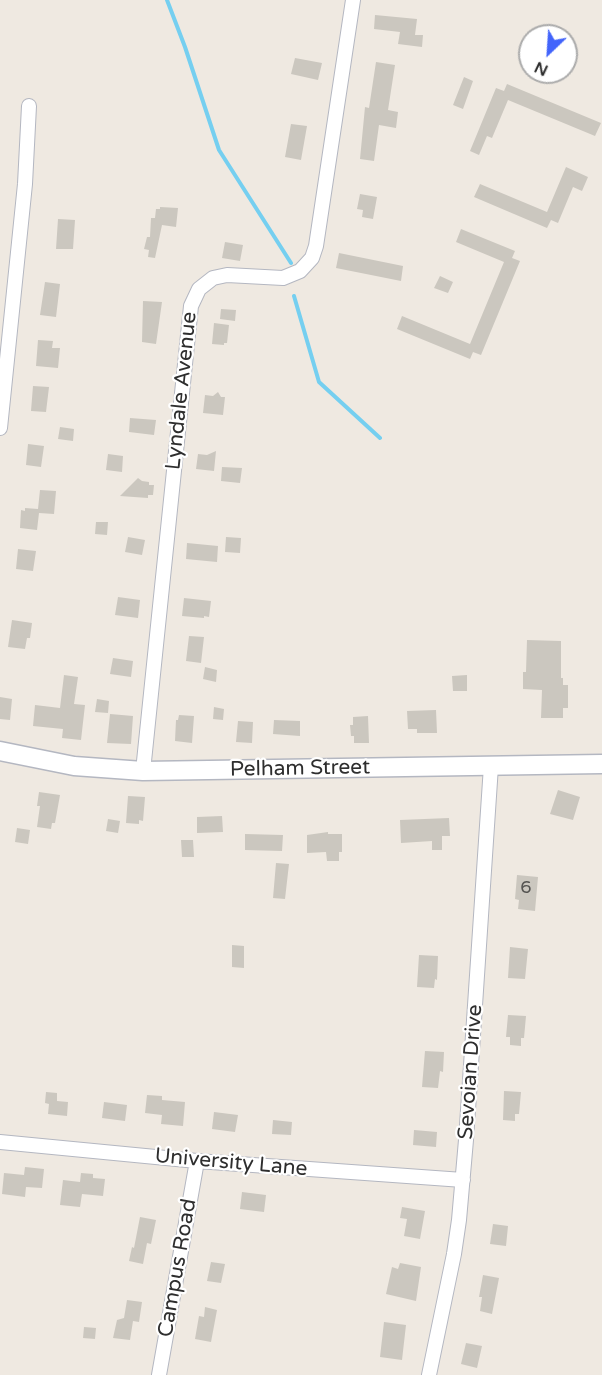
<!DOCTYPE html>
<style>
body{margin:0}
#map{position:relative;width:602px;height:1375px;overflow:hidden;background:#efe9e1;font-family:"Varela Round",sans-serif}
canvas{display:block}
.north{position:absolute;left:518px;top:24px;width:60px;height:60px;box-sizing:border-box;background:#fff;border:2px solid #ababab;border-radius:50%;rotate:205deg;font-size:16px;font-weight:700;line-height:24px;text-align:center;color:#2e2e2e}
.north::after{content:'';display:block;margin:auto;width:21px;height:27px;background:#4264fb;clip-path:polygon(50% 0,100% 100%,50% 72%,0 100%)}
</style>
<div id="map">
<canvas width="602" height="1375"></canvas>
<div class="north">N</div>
</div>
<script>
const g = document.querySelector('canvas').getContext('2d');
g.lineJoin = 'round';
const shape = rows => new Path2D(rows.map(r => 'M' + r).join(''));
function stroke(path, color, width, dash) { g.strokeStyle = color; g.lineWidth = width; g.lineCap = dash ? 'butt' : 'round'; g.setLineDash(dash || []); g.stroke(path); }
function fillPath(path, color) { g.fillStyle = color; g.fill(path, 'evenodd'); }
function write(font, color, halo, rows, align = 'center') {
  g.font = font + ' "Varela Round",sans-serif'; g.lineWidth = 4.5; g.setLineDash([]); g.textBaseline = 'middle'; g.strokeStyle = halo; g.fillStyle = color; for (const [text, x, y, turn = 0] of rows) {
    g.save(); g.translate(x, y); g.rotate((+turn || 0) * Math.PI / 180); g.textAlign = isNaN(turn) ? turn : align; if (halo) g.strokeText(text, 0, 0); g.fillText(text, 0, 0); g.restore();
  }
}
stroke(shape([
 [167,0,185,47,219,150,291,263],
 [294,296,319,382,380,438]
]), '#75cff0', 4);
fillPath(shape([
 [375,15,417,19,415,35,423,35,422,47,398,44,400,32,374,29],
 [295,58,322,63,318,80,291,74],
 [376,62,395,65,388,110,398,112,396,128,379,125,374,161,360,159,365,107,369,108],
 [464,77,473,81,463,109,453,105],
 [507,84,601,123,595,136,508,100,492,138,487,136,479,155,470,151,496,88,504,91],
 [291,124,307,126,301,160,285,157],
 [566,167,588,177,582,191,573,187,558,223,551,220,547,228,474,197,480,184,547,212],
 [360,194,377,197,373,219,362,217,363,210,357,209],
 [160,207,178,208,176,227,162,225,155,258,148,257,149,250,144,249,147,237,150,237,151,218,155,218,156,209,160,209],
 [58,219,75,220,73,249,56,249],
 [461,229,515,251,512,258,520,261,481,355,473,352,470,359,397,329,402,316,470,344,504,262,456,242],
 [225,242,243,245,240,261,222,258],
 [339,253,403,266,401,281,336,268],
 [440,276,453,282,448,293,434,288],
 [45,282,60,284,56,317,40,315],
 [143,301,162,302,156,344,142,342],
 [221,309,236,310,235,321,220,319],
 [214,323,229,325,227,343,224,343,224,345,212,344],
 [38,340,53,341,52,348,60,348,58,368,36,366],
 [33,386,49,387,46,412,31,411],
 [218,392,221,397,225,397,223,415,203,413,205,395,213,396],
 [130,418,156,420,154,435,129,432],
 [60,427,74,429,73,441,58,439],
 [28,444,44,446,41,467,26,465],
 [216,451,214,471,196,469,198,454,207,455],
 [108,454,123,456,122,472,106,470],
 [222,467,242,468,240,483,221,481],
 [138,478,142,481,149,482,149,485,154,485,153,495,148,495,148,498,120,496],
 [40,490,56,491,54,514,39,513,37,530,20,528,21,510,25,511,25,508,38,509],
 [96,522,108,522,107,535,95,534],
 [128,537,145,540,142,555,125,552],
 [226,537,241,538,240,553,225,552],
 [187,543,218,546,217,562,186,559],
 [18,549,36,551,33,571,16,569],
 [118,597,140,600,138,618,115,615],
 [184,598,211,601,209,617,204,616,204,618,182,616],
 [12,620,32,623,30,638,27,638,25,649,8,647],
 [189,636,204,637,201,663,186,661],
 [527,640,561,641,561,678,563,678,563,685,568,685,568,708,563,708,563,718,541,718,542,690,523,689,523,672,526,672],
 [113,658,133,661,131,677,110,674],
 [205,667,217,670,216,682,203,679],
 [64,675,78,677,74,704,85,705,81,740,62,738,63,729,33,726,35,705,60,708],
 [467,675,467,691,453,691,452,676],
 [0,697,12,699,10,720,0,719],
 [97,699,109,701,108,713,95,712],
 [214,707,224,709,223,720,213,719],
 [436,710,437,733,417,733,417,729,408,729,407,711],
 [110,714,133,716,131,744,107,743],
 [179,715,194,716,192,743,175,741,176,720,178,720],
 [368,716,369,743,354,743,354,736,351,736,350,725,353,725,353,717],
 [274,720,300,721,300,736,273,734],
 [238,721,253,722,252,743,236,742],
 [558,790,580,797,573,820,550,814],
 [39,792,60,795,55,823,52,823,51,829,37,827,40,806,37,806],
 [128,796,145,797,143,821,139,820,139,824,126,823],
 [222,816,223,832,197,833,197,817],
 [449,818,450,836,442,836,442,850,432,850,432,841,401,843,400,820],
 [108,819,120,821,118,833,106,831],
 [17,828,30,830,28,844,15,842],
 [328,832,328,834,342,834,342,852,339,852,339,861,327,861,326,852,307,853,307,835],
 [245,834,283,835,282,851,245,850],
 [181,840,193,840,194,857,182,857],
 [276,863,289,864,285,899,273,898],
 [517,875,538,877,535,911,518,909,519,900,515,899],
 [232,945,244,946,244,968,232,967],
 [510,947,528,949,525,979,508,978],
 [419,955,438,956,437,980,435,979,434,988,417,987],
 [508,1015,526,1016,524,1038,521,1038,521,1046,510,1045,510,1037,506,1037],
 [425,1051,444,1052,443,1072,440,1071,438,1088,422,1087],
 [504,1091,521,1092,519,1114,515,1114,515,1121,503,1120],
 [46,1092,57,1093,57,1101,68,1102,67,1116,48,1114,49,1104,45,1103],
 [147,1095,162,1096,162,1100,185,1102,183,1126,161,1124,162,1115,145,1113],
 [104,1102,127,1105,125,1121,102,1118],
 [214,1112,238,1115,235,1132,212,1129],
 [273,1120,292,1122,291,1135,272,1134],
 [414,1130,437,1132,436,1147,413,1145],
 [25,1167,44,1169,42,1188,26,1187,25,1197,2,1194,4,1173,24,1175],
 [81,1173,93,1174,93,1178,105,1179,103,1196,82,1194,80,1207,60,1205,63,1180,80,1182],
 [242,1192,266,1195,264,1212,240,1209],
 [402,1207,425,1211,420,1239,404,1236,407,1219,400,1218],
 [140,1217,156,1220,151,1244,147,1243,143,1264,129,1261,132,1247,134,1248],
 [493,1224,508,1226,506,1246,490,1244],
 [211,1262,225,1264,221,1283,207,1281],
 [400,1263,421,1267,416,1301,386,1294,392,1267,398,1269],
 [483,1275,499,1278,492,1314,480,1311,482,1297,479,1297],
 [127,1300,142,1302,139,1322,133,1321,130,1340,113,1338,117,1320,124,1318],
 [205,1307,217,1310,211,1342,195,1339,199,1316,204,1317],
 [384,1322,406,1325,402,1360,380,1357],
 [84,1327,96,1328,95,1339,83,1338],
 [466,1343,482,1346,477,1368,461,1364]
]), '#cbc7bf');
const street = shape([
 [0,428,25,184,29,106],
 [143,771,191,306,199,289,213,278,227,275,283,278,300,271,312,258,316,246,353,0],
 [0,1142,197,1161,463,1180],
 [159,1375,197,1161],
 [429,1375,454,1254,459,1220,466,1140,491,766]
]);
const secondary = shape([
 [0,751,74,766,143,771,602,764]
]);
stroke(street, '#b4b7c1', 16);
stroke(secondary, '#b4b7c1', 21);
stroke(street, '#fff', 14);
stroke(secondary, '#fff', 18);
write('18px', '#555452', null, [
 ["6",526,888]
]);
write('21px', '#2e2e2e', '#fff', [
 ["Lyndale Avenue",182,391,-84],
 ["Pelham Street",300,769,-1],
 ["Sevoian Drive",471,1072,-86],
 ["University Lane",231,1163,5],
 ["Campus Road",178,1268,-80]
]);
</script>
